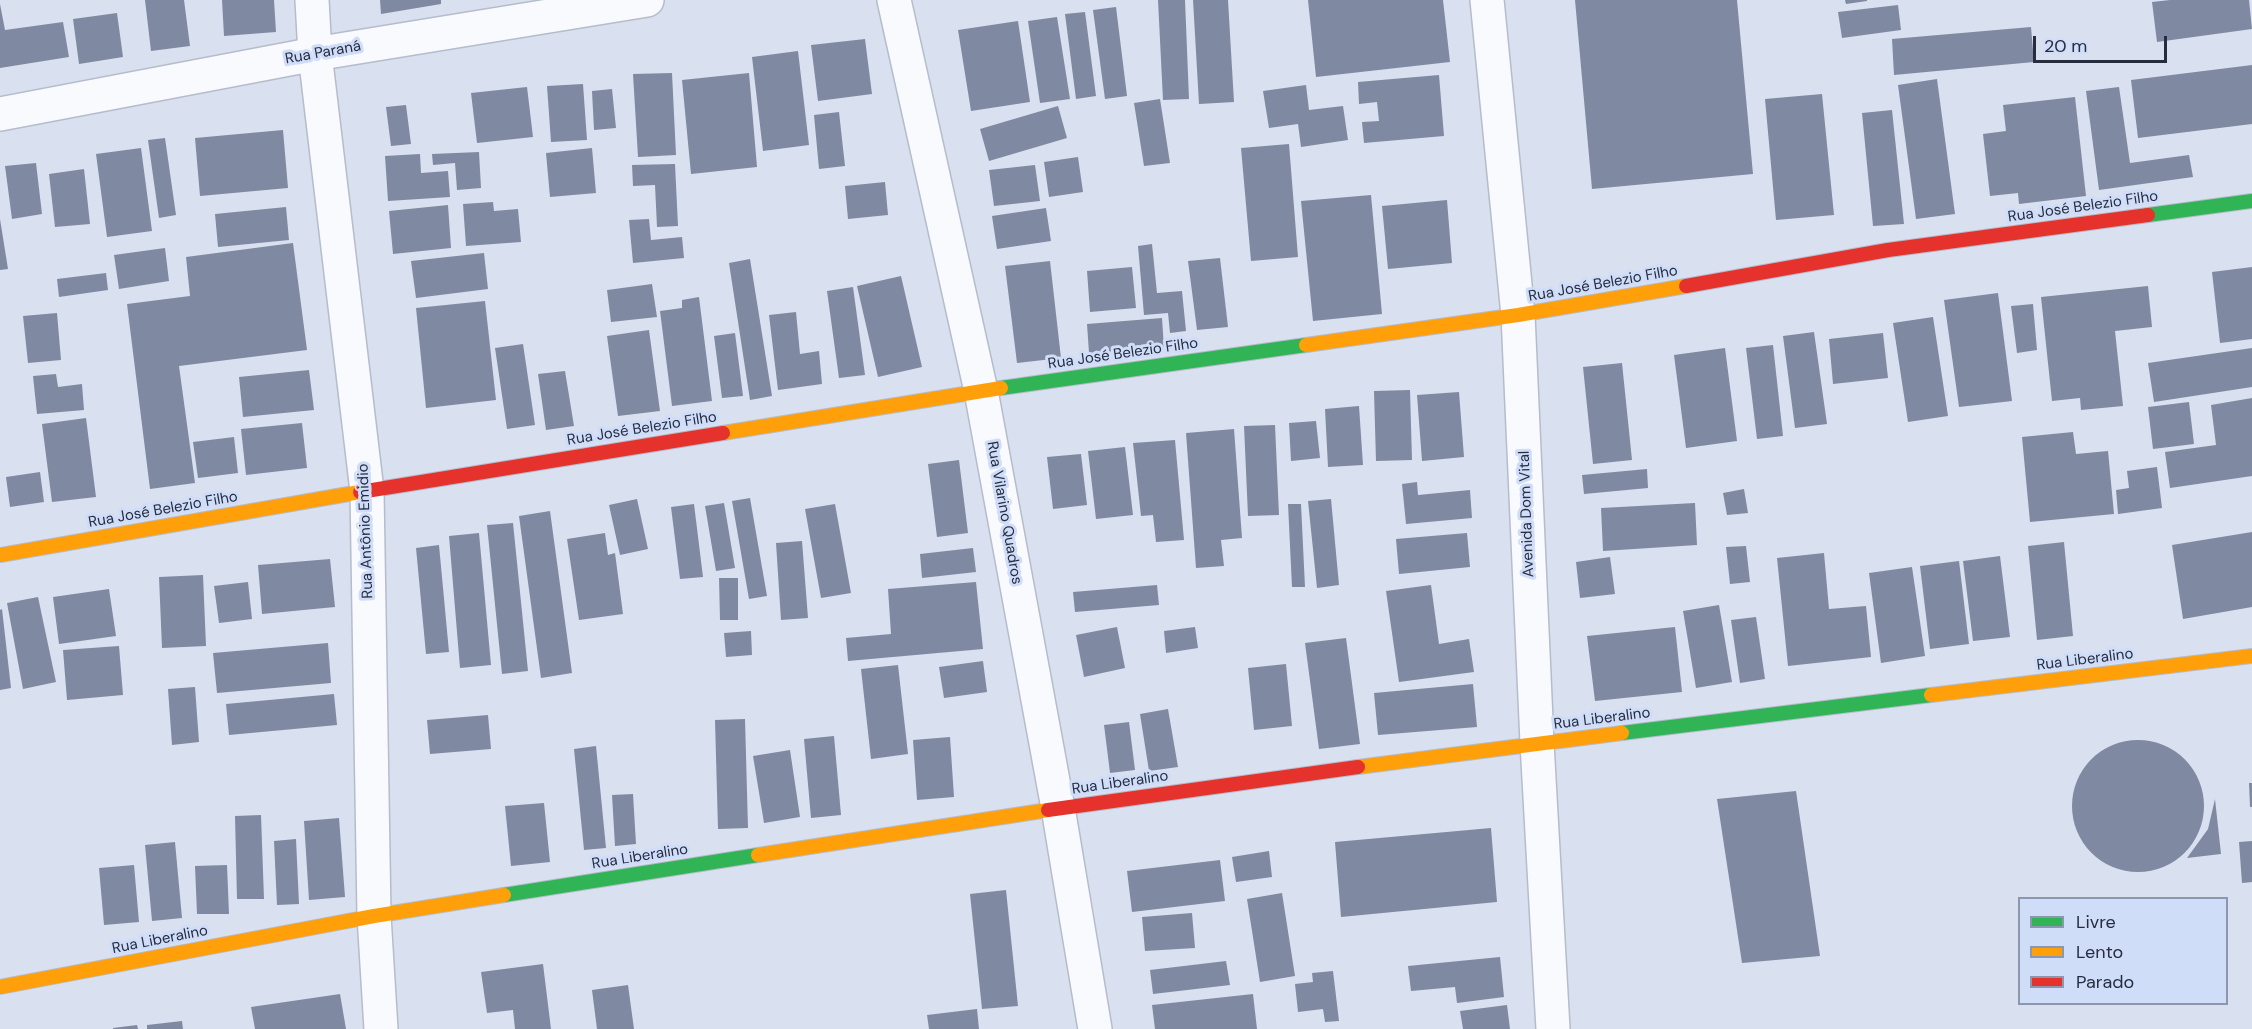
<!DOCTYPE html>
<meta charset="utf-8">
<style>
body{margin:0}
#map{position:relative;width:2252px;height:1029px;overflow:hidden;background:#d9e0f0;font-family:"DM Sans",sans-serif}
canvas{display:block}
.legend{position:absolute;left:2018px;top:897px;width:210px;height:108px;box-sizing:border-box;background:#d0ddf9;border:2px solid #8c97af;margin:0;padding:8px 10px;list-style:none;font-size:18px;color:#252d3f}
.legend li{display:flex;align-items:center;gap:12px;height:30px}
.legend b{width:30px;border:2px solid #8c97af}
.scale{position:absolute;left:2033px;top:36px;width:134px;height:27px;box-sizing:border-box;border:3px solid #252d3f;border-top:0;padding-left:8px;font-size:18px;line-height:21px;white-space:nowrap;color:#252d3f;-webkit-text-stroke:4px #d0ddf9;paint-order:stroke}
</style>
<div id="map">
<canvas width="2252" height="1029"></canvas>
<ul class="legend">
<li><b style="height:8px;background:#30b455"></b>Livre</li>
<li><b style="height:8px;background:#ff9f0a"></b>Lento</li>
<li><b style="height:8px;background:#e5322d"></b>Parado</li>
</ul>
<div class="scale">20 m</div>
</div>
<script>
const g = document.querySelector('canvas').getContext('2d');
g.lineJoin = 'round';
function fillPath(path, color) { g.fillStyle = color; g.fill(path, 'evenodd'); }
const shape = rows => new Path2D(rows.map(r => 'M' + r).join(''));
function stroke(path, color, width, dash) { g.strokeStyle = color; g.lineWidth = width; g.lineCap = dash ? 'butt' : 'round'; g.setLineDash(dash || []); g.stroke(path); }
function write(font, color, halo, rows, align = 'center') {
  g.font = font + ' "DM Sans",sans-serif'; g.lineWidth = 6; g.setLineDash([]); g.textBaseline = 'middle'; g.strokeStyle = halo; g.fillStyle = color; for (const [text, x, y, turn = 0] of rows) {
    g.save(); g.translate(x, y); g.rotate((+turn || 0) * Math.PI / 180); g.textAlign = isNaN(turn) ? turn : align; if (halo) g.strokeText(text, 0, 0); g.fillText(text, 0, 0); g.restore();
  }
}
fillPath(shape([
 [145,0,184,0,190,46,151,51],
 [222,0,274,0,276,32,224,36],
 [380,0,441,0,441,4,381,14],
 [1158,0,1185,0,1189,99,1163,100],
 [1193,0,1228,0,1234,102,1199,104],
 [1308,0,1443,0,1450,62,1316,77],
 [1575,0,1737,0,1753,174,1592,189],
 [1845,0,1867,0,1867,1,1846,4],
 [2170,0,2249,0,2252,29,2157,42,2152,2],
 [0,4,5,30,63,22,69,57,0,68],
 [1898,5,1901,30,1842,38,1838,12],
 [1116,7,1127,96,1105,99,1093,10],
 [1085,12,1096,96,1076,99,1065,14],
 [117,13,123,57,79,64,73,19],
 [1057,17,1070,99,1040,103,1028,21],
 [1018,21,1030,102,971,111,958,30],
 [2031,27,2034,62,1894,75,1892,39],
 [865,39,872,94,818,101,811,45],
 [798,51,809,145,763,151,752,57],
 [2252,65,2252,124,2138,138,2131,80],
 [672,73,676,155,638,157,633,74],
 [749,73,757,167,691,174,682,80],
 [1439,75,1444,136,1364,143,1362,122,1379,121,1377,102,1359,104,1358,82],
 [1937,79,1955,214,1916,219,1898,85],
 [583,84,587,140,551,142,547,86],
 [1306,85,1309,110,1343,106,1348,140,1301,147,1298,124,1269,128,1263,91],
 [527,87,533,137,477,143,471,93],
 [2119,87,2130,163,2189,155,2193,177,2099,190,2086,91],
 [612,89,616,128,594,130,592,91],
 [1822,94,1834,215,1776,220,1765,99],
 [2075,97,2086,196,2019,204,2018,193,1990,196,1983,134,2006,131,2003,105],
 [1160,99,1170,163,1144,166,1134,103],
 [406,105,411,144,391,146,386,107],
 [1058,106,1067,138,989,161,980,129],
 [1892,110,1904,224,1873,226,1862,113],
 [839,112,845,166,819,169,814,115],
 [283,130,288,188,200,196,195,138],
 [165,138,176,215,159,218,148,140],
 [1289,144,1298,257,1251,261,1241,148],
 [141,148,152,231,107,237,96,154],
 [592,148,596,193,550,197,546,153],
 [479,152,481,188,457,190,455,163,433,165,432,154],
 [420,154,421,173,448,171,450,197,388,201,385,156],
 [1078,157,1083,192,1049,197,1044,162],
 [36,163,42,214,12,219,5,166],
 [675,164,678,226,657,227,655,185,633,186,632,165],
 [1035,165,1040,201,994,206,989,170],
 [84,169,90,224,55,227,49,174],
 [885,182,888,215,848,219,845,186],
 [1371,195,1382,314,1313,321,1301,201],
 [1447,200,1452,263,1388,269,1382,206],
 [493,202,494,211,518,209,521,242,466,246,463,204],
 [448,205,451,248,393,254,389,211],
 [286,207,289,240,218,247,215,214],
 [1046,208,1051,241,997,249,992,216],
 [0,219,8,269,0,270],
 [649,219,651,240,682,237,684,258,633,263,629,220],
 [293,243,307,350,179,366,195,483,150,489,127,304,190,296,186,257],
 [1152,244,1157,293,1182,291,1186,331,1170,333,1168,313,1144,315,1138,246],
 [165,248,169,281,119,289,114,255],
 [484,253,488,289,416,298,411,261],
 [1220,258,1228,327,1197,330,1188,261],
 [750,259,772,396,750,400,729,263],
 [1050,261,1061,358,1017,363,1005,266],
 [1132,267,1136,308,1090,312,1087,271],
 [2252,267,2252,339,2220,343,2212,272],
 [106,273,108,290,59,297,57,279],
 [901,276,922,367,878,377,857,286],
 [652,284,657,317,611,322,607,290],
 [2148,286,2152,327,2115,331,2123,406,2081,410,2080,398,2052,401,2041,297],
 [853,287,865,375,839,378,827,291],
 [1998,293,2012,401,1959,407,1944,300],
 [699,297,712,401,672,406,660,311,682,308,682,300],
 [485,301,496,400,426,408,416,308],
 [2033,304,2037,350,2017,353,2011,306],
 [796,312,800,354,819,351,822,384,778,390,769,315],
 [57,313,61,360,28,363,23,316],
 [1933,317,1948,416,1908,422,1893,323],
 [1162,318,1164,348,1089,353,1087,324],
 [649,330,660,411,618,416,607,336],
 [1814,332,1827,424,1795,428,1783,336],
 [735,333,743,396,722,398,714,336],
 [1883,333,1888,378,1833,384,1829,339],
 [523,344,535,425,507,429,495,348],
 [1773,345,1783,436,1757,439,1746,348],
 [1725,348,1737,441,1686,448,1674,355],
 [2252,348,2252,387,2154,402,2148,363],
 [1622,363,1632,460,1593,464,1583,367],
 [309,370,314,410,243,417,239,377],
 [565,371,574,426,546,430,538,374],
 [56,374,58,387,82,384,84,410,37,414,33,376],
 [1410,390,1412,460,1376,461,1374,391],
 [1459,392,1464,457,1422,461,1417,395],
 [2252,398,2252,476,2170,488,2165,452,2216,445,2211,405],
 [2189,402,2194,444,2153,449,2148,407],
 [1359,406,1363,465,1328,467,1325,409],
 [86,418,96,497,52,502,42,424],
 [1316,421,1320,458,1291,461,1289,423],
 [302,423,307,468,246,475,241,429],
 [1275,425,1279,515,1248,516,1244,426],
 [1234,429,1242,538,1221,540,1224,566,1196,568,1186,433],
 [2073,432,2076,454,2108,451,2114,514,2030,522,2022,437],
 [234,437,238,473,198,478,193,442],
 [1175,440,1184,540,1156,542,1153,515,1141,516,1133,443],
 [1125,447,1133,515,1096,519,1088,451],
 [1081,454,1087,505,1053,509,1047,457],
 [959,460,968,533,937,537,928,464],
 [2157,467,2162,508,2118,514,2116,490,2129,488,2127,471],
 [1647,469,1648,488,1584,494,1582,475],
 [40,472,44,502,10,507,6,477],
 [1417,482,1418,495,1470,490,1472,518,1406,524,1402,484],
 [1744,489,1748,513,1727,515,1723,493],
 [750,498,767,596,749,599,732,501],
 [637,499,648,549,620,555,609,505],
 [1331,499,1339,585,1317,588,1308,501],
 [724,503,735,568,716,571,705,506],
 [1695,503,1697,545,1603,551,1601,508],
 [694,504,703,577,680,579,671,507],
 [835,504,851,593,821,598,805,509],
 [1288,504,1301,504,1305,587,1292,587],
 [550,511,572,673,541,678,519,516],
 [513,523,528,671,502,674,487,525],
 [2252,532,2252,607,2183,619,2172,545],
 [479,533,491,665,460,668,449,536],
 [605,533,608,555,615,553,623,614,579,620,567,539],
 [1467,533,1470,567,1399,574,1396,539],
 [802,541,808,618,781,620,776,543],
 [2064,542,2073,636,2037,640,2028,546],
 [439,545,449,652,426,654,416,548],
 [1746,546,1750,582,1730,584,1726,547],
 [973,548,976,572,922,578,920,554],
 [1824,553,1829,609,1866,606,1871,657,1788,666,1777,558],
 [2000,556,2010,637,1973,641,1963,561],
 [1610,557,1615,594,1580,598,1576,562],
 [330,559,335,607,262,614,258,565],
 [1959,561,1969,644,1930,649,1920,566],
 [1912,567,1925,656,1881,663,1869,573],
 [203,575,206,646,162,648,159,577],
 [719,578,738,578,738,620,720,620],
 [248,582,252,619,219,623,214,586],
 [976,582,983,649,848,661,846,638,891,634,888,589],
 [1157,585,1159,605,1075,612,1073,592],
 [1431,585,1439,644,1469,639,1474,672,1399,682,1386,591],
 [109,589,116,636,59,644,53,597],
 [38,597,56,682,23,689,7,603],
 [1719,605,1732,682,1696,688,1683,611],
 [2,609,11,688,0,690,0,610],
 [1756,617,1765,679,1740,683,1731,620],
 [1117,627,1125,668,1084,677,1076,635],
 [1195,627,1198,648,1166,653,1164,631],
 [1675,627,1682,692,1595,701,1587,636],
 [751,631,752,655,726,657,724,633],
 [1346,638,1360,744,1319,749,1305,643],
 [328,643,331,683,217,693,213,653],
 [119,646,123,695,67,700,63,650],
 [983,661,987,692,944,698,939,667],
 [1286,664,1292,726,1254,730,1248,668],
 [898,665,908,754,871,759,861,669],
 [1473,684,1477,727,1378,735,1374,693],
 [195,687,199,742,172,745,168,689],
 [334,694,337,725,229,735,226,704],
 [1168,709,1178,767,1149,771,1140,714],
 [488,715,491,749,430,754,427,720],
 [745,719,748,828,718,829,715,720],
 [1129,722,1135,770,1110,773,1104,725],
 [834,736,841,815,811,818,804,739],
 [950,737,954,797,917,800,913,740],
 '2072 806a66 66 0 1 1 132 0a66 66 0 1 1-132 0Z',
 [596,746,606,848,584,850,574,749],
 [790,750,800,817,764,823,753,756],
 [2249,783,2252,783,2252,807,2250,807],
 [1796,791,1820,956,1742,963,1717,799],
 [633,794,636,844,615,846,612,795],
 [2215,799,2221,854,2187,858,2208,829],
 [544,803,550,862,511,866,505,806],
 [261,815,264,899,237,899,235,816],
 [339,818,345,897,309,900,304,821],
 [1491,828,1497,902,1341,917,1335,842],
 [296,839,299,904,277,905,274,841],
 [2252,841,2252,882,2242,883,2239,842],
 [175,842,182,918,152,921,145,845],
 [1269,851,1272,877,1236,882,1232,857],
 [1220,860,1225,901,1132,912,1127,871],
 [134,865,139,922,104,925,99,868],
 [227,865,229,914,197,914,195,866],
 [1006,890,1018,1006,982,1009,970,894],
 [1282,893,1295,976,1260,982,1247,899],
 [1192,913,1195,948,1145,951,1142,917],
 [1500,957,1504,997,1457,1003,1455,987,1411,991,1408,966],
 [1226,961,1230,985,1153,994,1150,970],
 [543,964,551,1029,515,1029,513,1010,487,1013,481,972],
 [1333,971,1339,1021,1325,1022,1323,1009,1298,1012,1295,984,1313,982,1312,973],
 [628,985,634,1029,597,1029,592,990],
 [340,994,346,1029,255,1029,251,1007],
 [1253,994,1257,1029,1155,1029,1152,1005],
 [1507,1005,1510,1029,1463,1029,1460,1011],
 [977,1009,979,1029,929,1029,927,1015],
 [182,1021,183,1029,147,1029,147,1025],
 [137,1025,138,1029,113,1029,113,1028]
]), '#8089a2');
const street = shape([
 [312,0,315,54,367,491,374,916,381,1029],
 [894,0,981,391,1058,808,1095,1029],
 [1487,0,1518,315,1537,743,1553,1029],
 [0,114,315,54,647,0]
]);
const fast = shape([
 [2148,215,2252,201],
 [1001,388,1306,345],
 [1622,733,1931,695],
 [504,895,758,855]
]);
const slow = shape([
 [1306,345,1518,315,1686,286],
 [723,433,1001,388],
 [0,555,360,492],
 [1931,695,2252,656],
 [1358,767,1622,733],
 [758,855,1048,810],
 [0,987,374,916,504,895]
]);
const jam = shape([
 [1686,286,1888,250,2148,215],
 [360,492,723,433],
 [1048,810,1358,767]
]);
stroke(street, '#b5bccb', 36);
stroke(fast, '#b5bccb', 16);
stroke(slow, '#b5bccb', 16);
stroke(jam, '#b5bccb', 16);
stroke(street, '#f9fafd', 33);
stroke(fast, '#30b455', 14);
stroke(slow, '#ff9f0a', 14);
stroke(jam, '#e5322d', 14);
write('15px', '#252d3f', '#d0ddf9', [
 ["Rua Paraná",323,53,-10],
 ["Rua José Belezio Filho",2083,207,-8],
 ["Rua José Belezio Filho",1603,284,-10],
 ["Rua José Belezio Filho",1123,354,-8],
 ["Rua José Belezio Filho",642,429,-9],
 ["Rua José Belezio Filho",163,510,-10],
 ["Rua Vilarino Quadros",1004,513,80],
 ["Avenida Dom Vital",1527,514,-92],
 ["Rua Antônio Emidio",366,531,-92],
 ["Rua Liberalino",2085,660,-7],
 ["Rua Liberalino",1602,719,-7],
 ["Rua Liberalino",1120,783,-8],
 ["Rua Liberalino",640,857,-9],
 ["Rua Liberalino",160,940,-11]
]);
</script>
